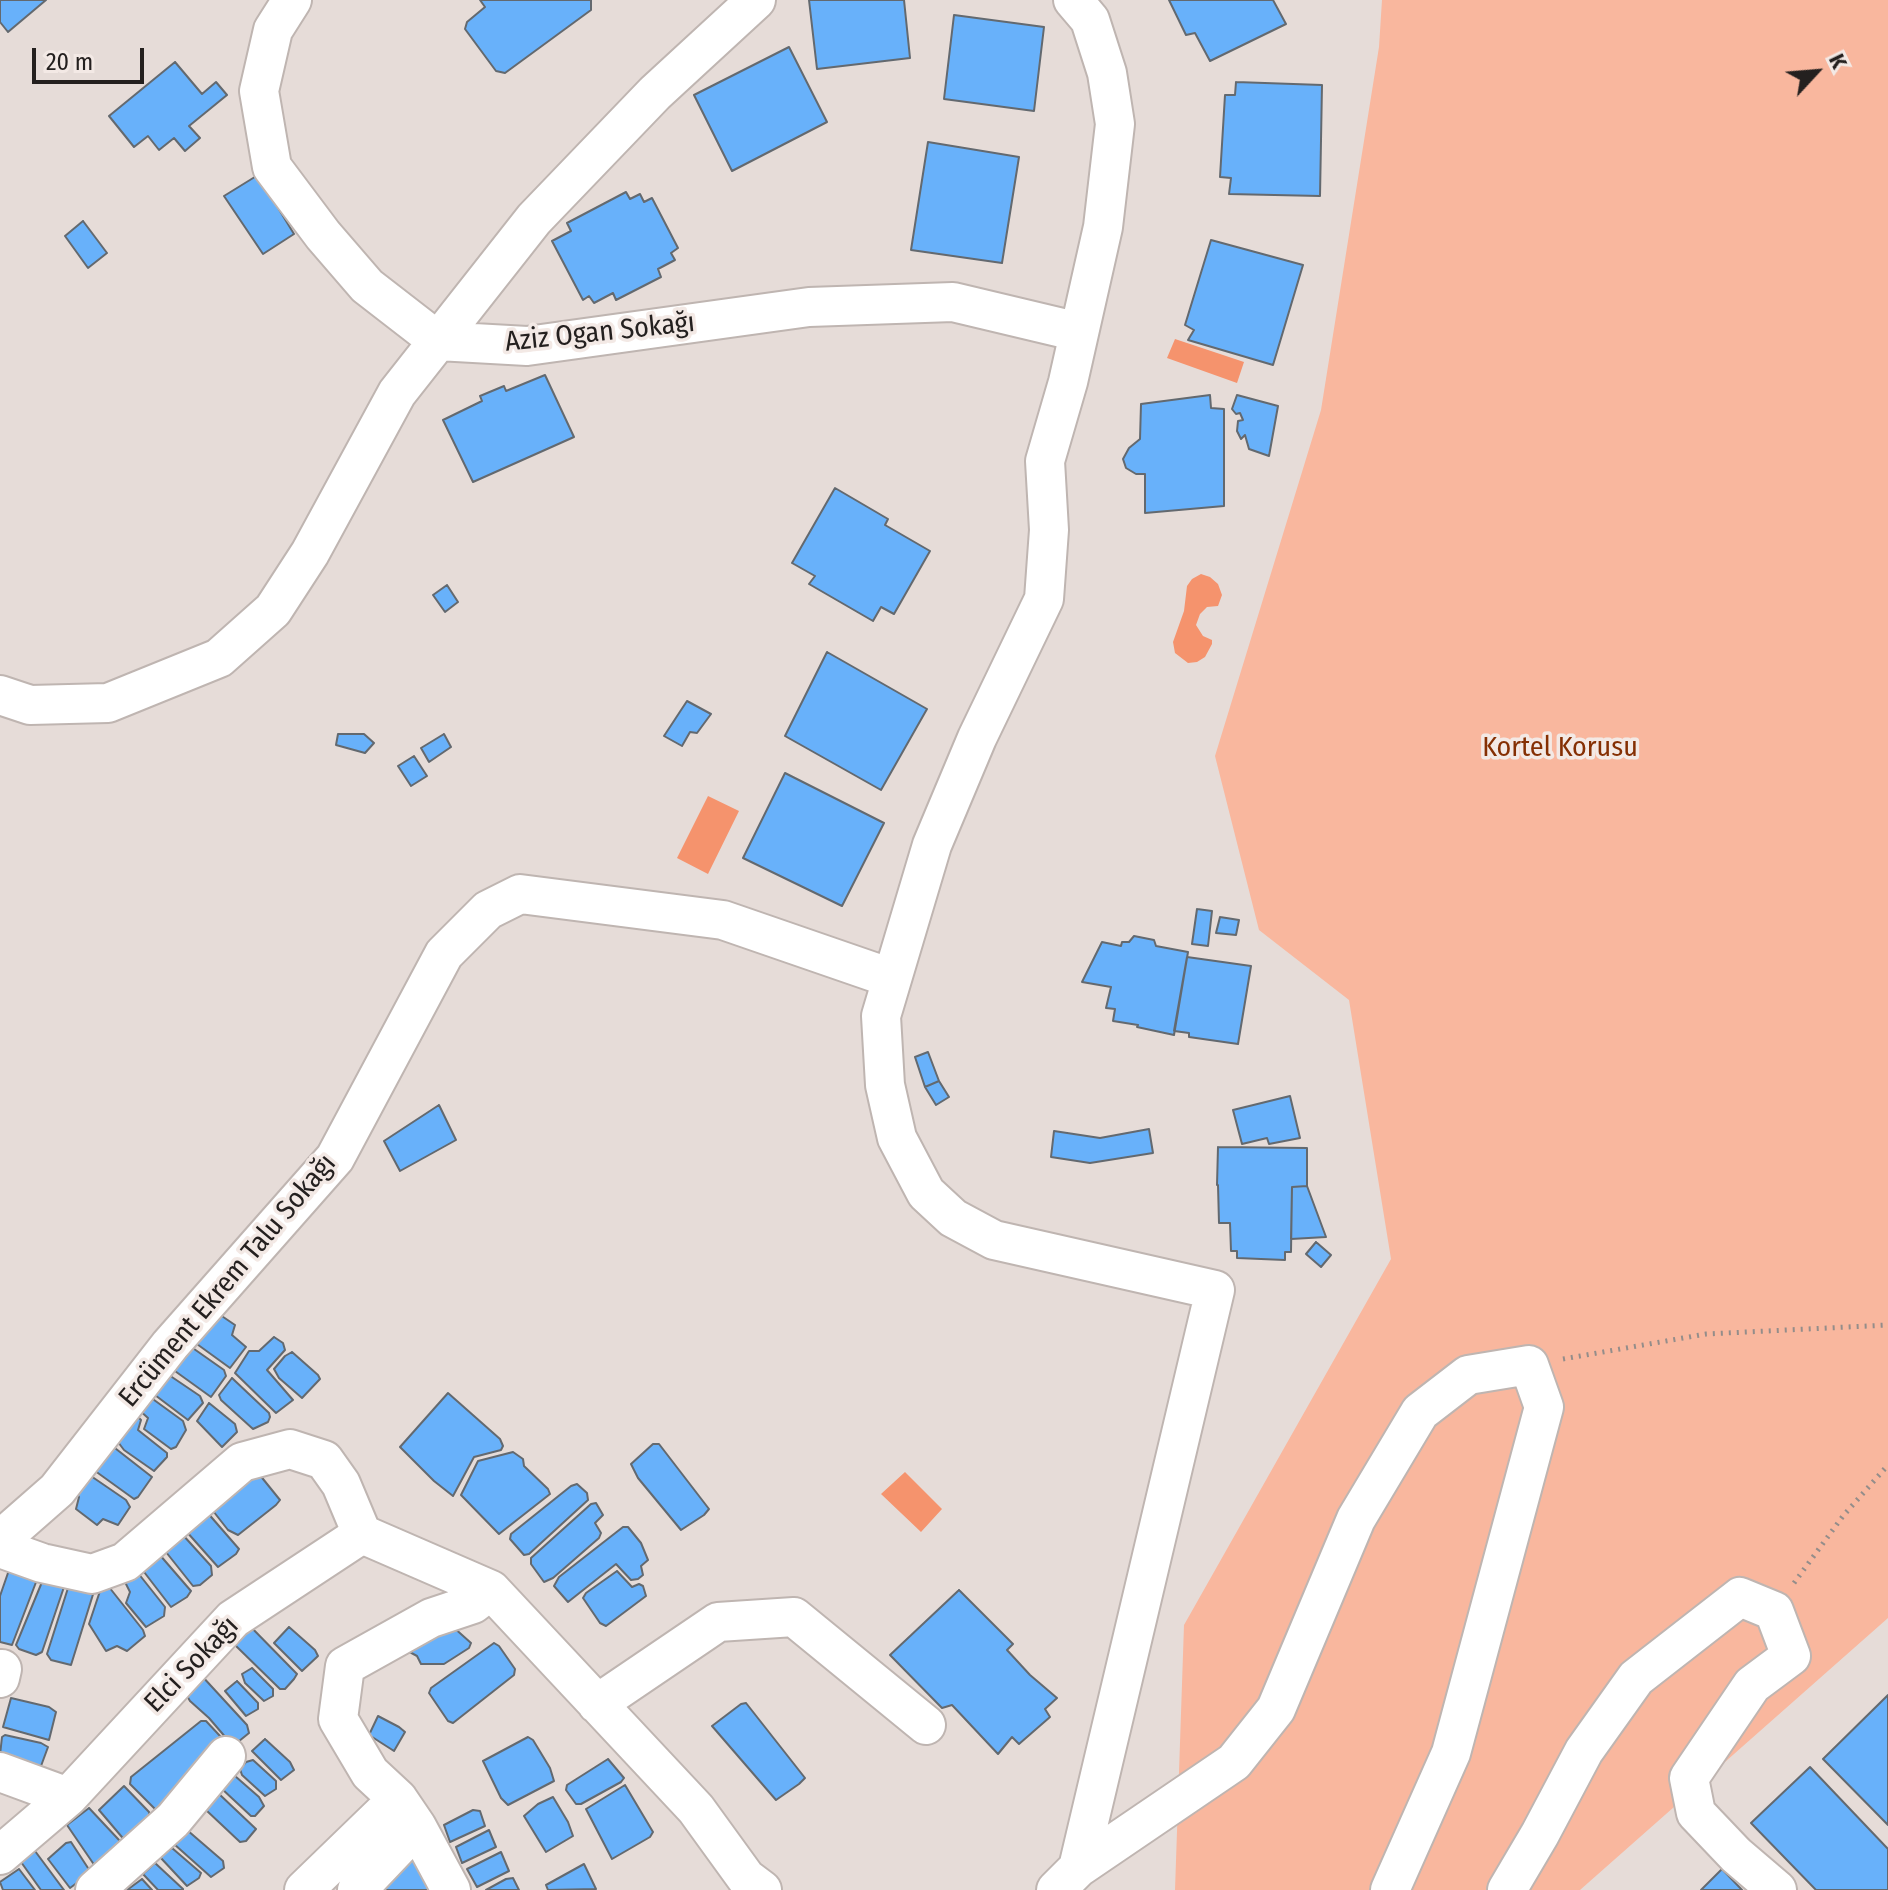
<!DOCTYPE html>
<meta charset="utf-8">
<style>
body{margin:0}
#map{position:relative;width:1888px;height:1890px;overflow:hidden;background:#e6dcd8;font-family:"Fira Sans Condensed",sans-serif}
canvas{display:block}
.north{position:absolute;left:1776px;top:32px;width:80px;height:80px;-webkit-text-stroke:6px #f3e9e5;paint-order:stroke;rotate:64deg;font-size:22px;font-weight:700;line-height:32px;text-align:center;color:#24201f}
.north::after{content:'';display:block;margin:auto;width:28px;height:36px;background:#24201f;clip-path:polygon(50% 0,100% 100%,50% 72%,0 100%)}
.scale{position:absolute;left:32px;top:48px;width:112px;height:36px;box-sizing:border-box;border:4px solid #24201f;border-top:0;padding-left:10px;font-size:24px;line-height:28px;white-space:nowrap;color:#24201f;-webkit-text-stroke:6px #f3e9e5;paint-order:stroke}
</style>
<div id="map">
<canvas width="1888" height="1890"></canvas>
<div class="north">K</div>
<div class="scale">20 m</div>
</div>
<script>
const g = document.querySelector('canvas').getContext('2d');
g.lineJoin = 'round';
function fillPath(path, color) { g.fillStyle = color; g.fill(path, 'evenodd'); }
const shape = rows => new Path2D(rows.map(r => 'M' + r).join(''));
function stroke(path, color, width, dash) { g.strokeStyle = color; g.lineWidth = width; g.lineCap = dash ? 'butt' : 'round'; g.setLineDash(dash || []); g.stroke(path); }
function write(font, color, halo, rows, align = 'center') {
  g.font = font + ' "Fira Sans Condensed",sans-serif'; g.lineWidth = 7; g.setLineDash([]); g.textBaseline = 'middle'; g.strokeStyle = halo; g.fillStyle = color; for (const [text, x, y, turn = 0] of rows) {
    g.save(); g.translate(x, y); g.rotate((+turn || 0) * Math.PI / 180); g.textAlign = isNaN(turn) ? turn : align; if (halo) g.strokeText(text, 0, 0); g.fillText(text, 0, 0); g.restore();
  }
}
fillPath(shape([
 [1382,0,1888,0,1888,1618,1580,1890,1175,1890,1184,1625,1391,1259,1349,1000,1259,930,1215,756,1321,410,1379,47]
]), '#f9b79e');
fillPath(shape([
 [1175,339,1244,362,1237,383,1167,358],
 [1201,574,1210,577,1218,584,1222,595,1218,606,1207,607,1200,614,1196,625,1203,636,1212,640,1212,644,1205,657,1197,662,1188,663,1175,653,1173,642,1184,611,1187,586,1192,579],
 [708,796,739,811,708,874,677,858],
 [905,1472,942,1509,921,1532,881,1494]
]), '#f5936d');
const building = shape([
 [0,0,46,0,8,32,0,22,0,0],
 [480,0,591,0,591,10,505,73,496,71,465,29,467,22,485,7,480,0],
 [809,0,904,0,910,58,817,69,809,0],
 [1169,0,1273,0,1286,24,1210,61,1195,33,1186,35,1169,0],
 [954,15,1044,27,1034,111,944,99,954,15],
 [789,47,827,122,732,171,694,95,789,47],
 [175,62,202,94,216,82,227,95,189,126,200,138,185,151,174,138,159,150,148,136,134,147,109,116,175,62],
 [1236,82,1322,85,1320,196,1229,194,1231,178,1220,177,1225,95,1235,95,1236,82],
 [928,142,1019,157,1002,263,911,250,928,142],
 [258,175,294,234,263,254,224,196,258,175],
 [626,192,630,199,640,194,644,202,652,198,678,248,671,253,675,260,658,269,661,277,616,300,613,293,594,303,589,296,583,300,552,241,571,231,567,223,626,192],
 [83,221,107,253,88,268,65,236,83,221],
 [1211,240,1303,265,1273,365,1188,340,1194,330,1185,325,1211,240],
 [545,375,574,437,473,482,443,420,482,401,480,396,504,386,506,391,545,375],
 [1210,395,1211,408,1224,409,1224,506,1145,513,1145,474,1136,474,1126,468,1123,459,1129,448,1140,439,1141,404,1210,395],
 [1237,395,1278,406,1269,456,1249,449,1245,435,1241,439,1237,431,1238,421,1243,420,1240,413,1236,414,1232,409,1237,395],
 [835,488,888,519,885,525,930,551,894,614,881,607,873,621,809,584,815,576,792,563,835,488],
 [447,585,458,602,445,612,433,595,447,585],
 [827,652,927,709,881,790,785,736,827,652],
 [687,701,711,714,697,733,690,732,682,746,664,736,687,701],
 [338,734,364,734,374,743,365,753,336,745,338,734],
 [444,734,451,747,429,762,421,748,444,734],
 [414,756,427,776,411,786,398,766,414,756],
 [785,773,884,823,842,906,743,858,785,773],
 [1197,909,1212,911,1208,946,1192,944,1197,909],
 [1220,917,1239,920,1236,935,1216,933,1220,917],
 [1134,936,1154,940,1156,946,1188,952,1174,1035,1137,1027,1138,1025,1113,1021,1115,1009,1106,1008,1111,987,1082,982,1102,942,1121,946,1122,942,1129,942,1134,936],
 [1187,957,1251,966,1238,1044,1189,1037,1189,1033,1174,1031,1187,957],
 [928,1052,939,1081,925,1087,915,1057,928,1052],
 [939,1081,949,1097,936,1105,925,1087,939,1081],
 [1290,1096,1300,1138,1269,1144,1267,1138,1242,1144,1233,1110,1290,1096],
 [439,1105,456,1140,400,1171,384,1141,439,1105],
 [1149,1129,1153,1153,1090,1163,1051,1157,1054,1131,1100,1138,1149,1129],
 [1218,1147,1307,1148,1307,1186,1292,1187,1291,1252,1285,1252,1285,1260,1237,1258,1237,1251,1231,1251,1230,1223,1219,1223,1218,1185,1217,1185,1218,1147],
 [1307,1186,1326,1237,1291,1239,1292,1187,1307,1186],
 [1316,1242,1331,1255,1321,1267,1306,1254,1316,1242],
 [210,1308,235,1325,232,1335,246,1347,230,1368,190,1339,210,1308],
 [274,1337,283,1343,285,1350,267,1370,293,1400,276,1413,235,1373,249,1351,259,1351,274,1337],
 [187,1344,224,1370,226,1376,211,1397,168,1366,187,1344],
 [292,1352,318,1375,320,1379,302,1398,279,1378,274,1369,285,1356,292,1352],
 [163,1371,200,1396,203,1403,188,1420,151,1392,163,1371],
 [232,1378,269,1413,270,1417,268,1422,253,1429,221,1400,219,1395,232,1378],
 [448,1393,500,1439,503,1446,501,1450,474,1457,453,1496,434,1481,400,1447,448,1393],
 [150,1397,183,1421,186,1430,176,1447,171,1449,144,1429,148,1418,138,1409,150,1397],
 [209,1403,235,1424,237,1432,222,1447,197,1421,209,1403],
 [135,1414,141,1420,138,1430,167,1453,167,1457,154,1471,124,1450,115,1438,135,1414],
 [653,1444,659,1444,709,1509,704,1515,681,1530,638,1478,631,1464,653,1444],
 [111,1445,152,1477,138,1497,134,1499,91,1468,111,1445],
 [513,1452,523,1459,524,1466,548,1489,550,1494,499,1534,461,1495,478,1461,513,1452],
 [251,1470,259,1474,280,1500,276,1505,238,1535,228,1530,210,1507,251,1470],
 [88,1474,126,1500,130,1507,118,1525,103,1519,97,1525,76,1509,79,1497,74,1489,88,1474],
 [577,1484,587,1493,588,1500,529,1554,524,1555,510,1539,511,1534,571,1486,577,1484],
 [596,1503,603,1515,595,1523,601,1533,599,1538,553,1578,544,1582,531,1564,531,1558,591,1504,596,1503],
 [206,1511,239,1549,236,1554,218,1567,186,1531,206,1511],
 [623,1527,628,1527,641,1543,648,1560,641,1566,643,1575,638,1579,631,1580,616,1564,568,1602,554,1586,559,1577,623,1527],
 [182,1534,211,1566,212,1575,200,1585,193,1586,162,1547,182,1534],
 [159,1554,191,1591,187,1597,171,1607,141,1568,159,1554],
 [9,1570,38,1577,12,1645,0,1642,0,1596,9,1570],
 [617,1571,632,1587,639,1584,643,1586,646,1596,606,1626,600,1623,583,1598,586,1593,617,1571],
 [138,1573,165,1607,164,1616,146,1627,126,1603,130,1592,124,1580,138,1573],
 [42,1582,64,1587,42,1652,36,1655,19,1649,16,1645,42,1582],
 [109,1587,143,1630,145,1636,127,1651,117,1646,106,1651,89,1624,101,1588,109,1587],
 [68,1588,95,1588,71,1665,51,1660,47,1654,68,1588],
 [959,1590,1013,1644,1007,1650,1030,1675,1057,1698,1045,1709,1050,1717,1019,1744,1012,1737,998,1754,952,1705,942,1708,890,1655,959,1590],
 [246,1622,297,1674,294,1679,285,1689,280,1689,235,1645,230,1635,246,1622],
 [452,1626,471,1643,469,1648,444,1664,421,1664,417,1656,406,1650,452,1626],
 [289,1627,315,1650,318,1656,302,1671,274,1643,289,1627],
 [494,1643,499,1646,515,1669,514,1675,453,1723,448,1721,429,1693,431,1688,494,1643],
 [252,1668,273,1689,273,1696,264,1701,245,1683,242,1674,252,1668],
 [201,1675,247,1725,249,1733,233,1746,209,1718,190,1701,183,1689,201,1675],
 [237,1681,258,1703,258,1709,246,1716,225,1691,237,1681],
 [1888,1695,1888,1825,1823,1759,1888,1695],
 [11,1698,49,1707,56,1712,49,1740,3,1727,11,1698],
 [746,1703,805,1778,799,1784,776,1800,712,1726,741,1704,746,1703],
 [378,1716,399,1727,405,1732,394,1751,369,1735,378,1716],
 [201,1721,206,1721,220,1736,221,1742,159,1813,130,1784,131,1777,201,1721],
 [5,1735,41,1743,48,1747,41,1766,0,1755,2,1737,5,1735],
 [528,1737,533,1740,550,1768,554,1781,508,1805,501,1798,483,1761,528,1737],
 [265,1739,290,1762,294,1770,281,1780,252,1751,265,1739],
 [608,1759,624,1778,621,1782,581,1804,576,1804,566,1790,567,1785,608,1759],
 [253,1760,276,1781,276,1789,265,1796,242,1775,240,1769,246,1762,253,1760],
 [1810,1767,1888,1849,1888,1890,1816,1890,1751,1823,1810,1767],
 [235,1776,259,1797,264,1806,255,1816,251,1816,221,1788,235,1776],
 [625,1785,653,1832,650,1837,612,1859,586,1809,625,1785],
 [124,1786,149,1812,150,1820,127,1843,99,1810,124,1786],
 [218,1793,256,1829,246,1841,240,1842,206,1810,218,1793],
 [553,1797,568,1822,573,1836,546,1852,524,1816,538,1804,553,1797],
 [89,1808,119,1840,121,1849,97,1869,67,1825,89,1808],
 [473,1810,480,1811,485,1826,450,1842,444,1825,473,1810],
 [187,1830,223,1861,224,1868,211,1877,174,1844,187,1830],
 [489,1830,496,1847,462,1863,456,1847,489,1830],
 [71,1842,88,1868,89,1874,70,1888,48,1859,66,1843,71,1842],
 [172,1848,201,1873,199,1878,187,1886,160,1857,172,1848],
 [35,1851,64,1890,41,1890,21,1862,30,1852,35,1851],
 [501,1852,509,1871,477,1887,467,1869,501,1852],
 [405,1853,414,1861,436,1890,372,1890,405,1853],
 [155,1863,183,1889,183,1890,158,1890,143,1874,155,1863],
 [584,1864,596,1889,548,1890,546,1885,584,1864],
 [19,1869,35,1890,3,1890,0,1882,19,1869],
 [1722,1869,1742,1890,1701,1890,1722,1869],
 [513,1878,519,1890,486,1890,506,1879,513,1878],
 [142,1879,152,1890,127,1890,142,1879]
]);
fillPath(building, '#68b1fa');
stroke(building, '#63696f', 2);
const minor = shape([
 [292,0,273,30,259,91,272,167,323,235,367,286,438,341,527,346,809,307,953,302,1079,332],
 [1073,0,1090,20,1107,73,1115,124,1103,227,1068,382,1045,461,1049,530,1044,599,977,738,932,845,881,1016,885,1085,897,1138,926,1193,953,1218,994,1240,1215,1290,1078,1868],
 [0,695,30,705,108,703,219,658,273,610,310,553,397,393,534,219,655,93,756,0],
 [362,1534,491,1590,696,1809,746,1878,762,1890],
 [0,1540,57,1490,170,1345,335,1158,444,954,488,910,520,894,723,920,891,978],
 [0,1548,42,1563,92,1574,125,1562,242,1462,290,1449,324,1460,341,1484,362,1534,233,1619,68,1797,0,1855],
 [0,1669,2,1669,0,1678],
 [597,1704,718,1622,794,1617,926,1725],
 [0,1772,68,1797],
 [398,1799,370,1773,338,1719,345,1666,431,1618,473,1604,491,1590],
 [417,1827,451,1890],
 [95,1890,173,1820,226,1756],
 [304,1890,398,1799,417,1827,357,1890],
 [1056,1890,1078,1868,1234,1762,1276,1709,1356,1519,1420,1412,1468,1375,1529,1365,1544,1407,1451,1753,1390,1890],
 [1507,1890,1540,1834,1584,1751,1636,1678,1740,1597,1774,1611,1791,1656,1752,1685,1689,1778,1696,1813,1736,1855,1777,1890]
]);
stroke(minor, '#bfb5b1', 42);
stroke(shape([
 [1563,1359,1706,1334,1888,1325],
 [1794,1583,1843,1516,1888,1465]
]), '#948d8a', 5, [2, 6]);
stroke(minor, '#fff', 38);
write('28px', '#24201f', '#f3e9e5', [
 ["Aziz Ogan Sokağı",600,333,-6],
 ["Ercüment Ekrem Talu Sokağı",228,1281,-50],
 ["Elci Sokağı",192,1665,-46]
]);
write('28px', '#852f03', '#f3e9e5', [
 ["Kortel Korusu",1560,748]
]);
</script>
